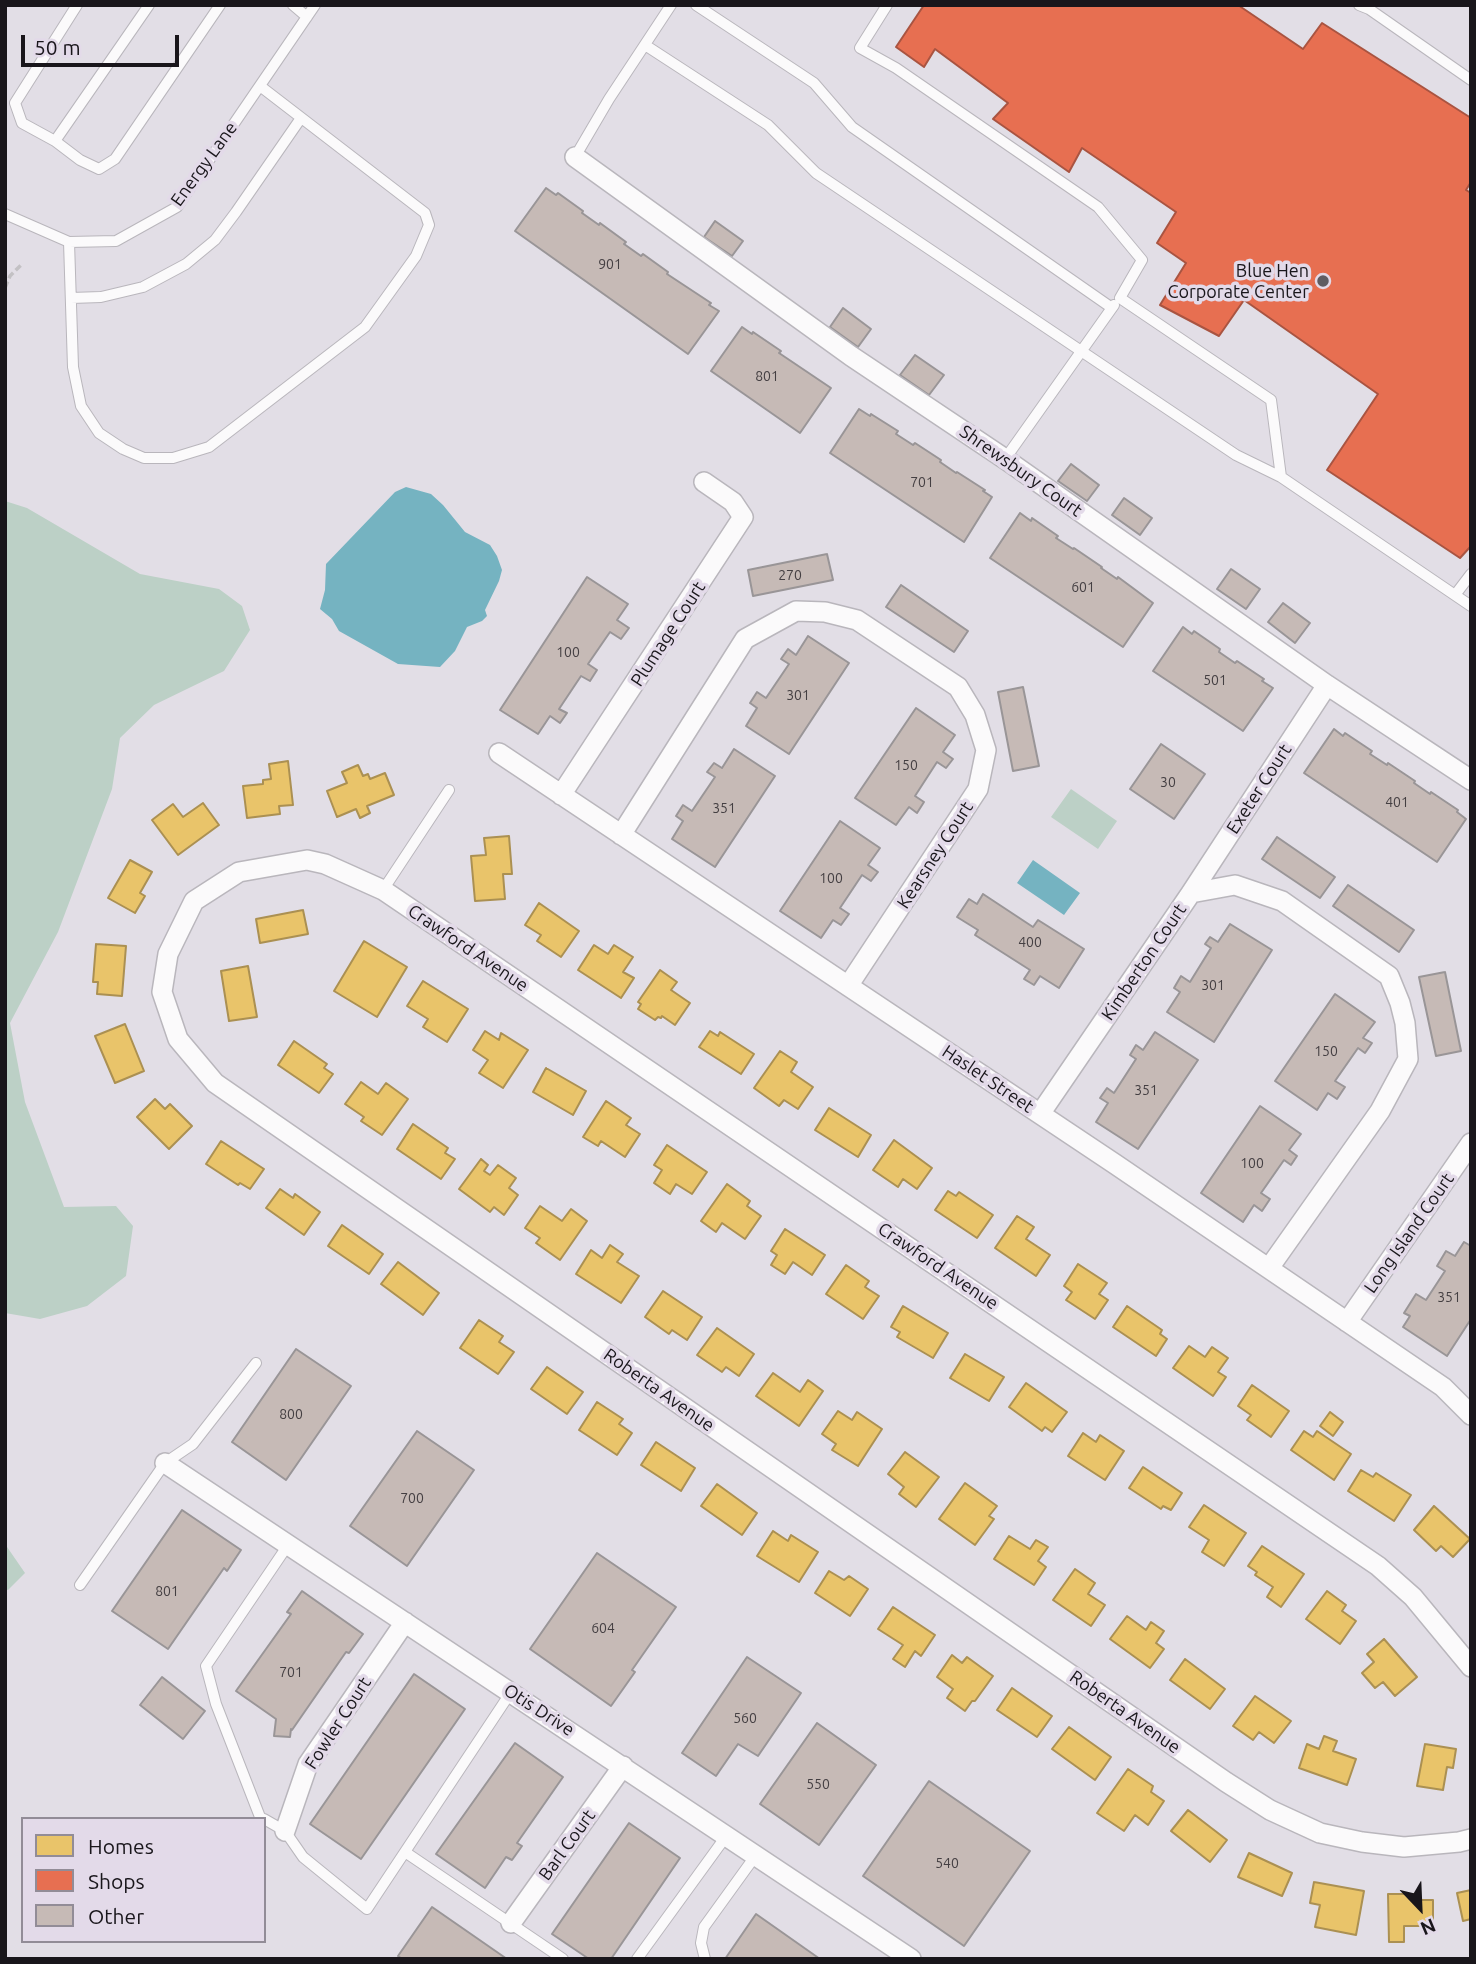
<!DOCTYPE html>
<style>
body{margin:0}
#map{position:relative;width:1476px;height:1964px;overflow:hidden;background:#e2dee6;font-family:Ubuntu,sans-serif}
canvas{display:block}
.frame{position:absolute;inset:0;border:7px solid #19161b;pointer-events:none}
.legend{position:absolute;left:21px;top:1817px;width:245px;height:126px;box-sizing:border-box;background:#e3dae9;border:2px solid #928c97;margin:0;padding:9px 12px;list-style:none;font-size:21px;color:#19161b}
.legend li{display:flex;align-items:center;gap:14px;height:35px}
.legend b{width:35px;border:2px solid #928c97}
.north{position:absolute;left:1385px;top:1873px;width:70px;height:70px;-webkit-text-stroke:5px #e3dae9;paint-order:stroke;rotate:157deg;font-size:19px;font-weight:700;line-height:28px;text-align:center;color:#19161b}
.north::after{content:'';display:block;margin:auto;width:24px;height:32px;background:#19161b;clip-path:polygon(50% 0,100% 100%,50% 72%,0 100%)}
.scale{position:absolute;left:21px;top:35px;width:158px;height:32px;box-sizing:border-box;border:4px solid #19161b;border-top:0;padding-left:9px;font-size:21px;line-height:24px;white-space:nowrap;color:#19161b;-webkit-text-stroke:5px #e3dae9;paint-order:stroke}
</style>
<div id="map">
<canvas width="1476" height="1964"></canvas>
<div class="frame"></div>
<ul class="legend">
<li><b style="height:19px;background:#e9c46a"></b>Homes</li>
<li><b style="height:19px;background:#e76f51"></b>Shops</li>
<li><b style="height:19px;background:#c6bab6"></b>Other</li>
</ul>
<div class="north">N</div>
<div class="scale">50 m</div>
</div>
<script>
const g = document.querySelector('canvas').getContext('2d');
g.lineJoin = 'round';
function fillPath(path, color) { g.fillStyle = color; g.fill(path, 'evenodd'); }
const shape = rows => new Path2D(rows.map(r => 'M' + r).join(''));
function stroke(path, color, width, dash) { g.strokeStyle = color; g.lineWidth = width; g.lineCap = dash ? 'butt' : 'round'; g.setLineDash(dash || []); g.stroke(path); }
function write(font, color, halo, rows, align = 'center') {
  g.font = font + ' Ubuntu,sans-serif'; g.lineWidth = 7; g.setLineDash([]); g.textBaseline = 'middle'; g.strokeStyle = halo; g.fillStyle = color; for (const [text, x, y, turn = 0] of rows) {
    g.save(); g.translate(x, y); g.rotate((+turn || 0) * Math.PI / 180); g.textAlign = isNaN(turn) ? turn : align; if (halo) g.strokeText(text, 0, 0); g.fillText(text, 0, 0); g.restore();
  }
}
fillPath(shape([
 [5,501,27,508,140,574,219,589,242,606,250,630,224,671,154,705,120,738,112,789,58,932,10,1023,25,1102,64,1207,116,1206,133,1226,126,1276,87,1306,40,1319,5,1313],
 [1071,789,1117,821,1098,849,1051,817],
 [5,1544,25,1573,8,1590,5,1589]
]), '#bcd0c6');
fillPath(shape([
 [406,487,431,494,443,505,465,532,490,545,497,556,502,570,499,581,485,610,487,616,482,621,467,627,455,651,440,667,398,664,339,631,332,619,320,609,325,590,326,564,395,492],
 [1033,860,1080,893,1064,915,1017,883]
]), '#75b3c1');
const homes = shape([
 [288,761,293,805,279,806,280,814,247,818,243,786,263,784,263,780,271,779,269,764,288,761],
 [358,765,363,776,368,774,370,779,385,773,394,795,367,806,370,813,360,818,356,809,337,817,327,791,347,783,342,772,358,765],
 [203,803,219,825,178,855,152,820,173,804,183,817,203,803],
 [509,836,512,874,503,874,505,899,475,901,471,856,486,855,484,838,509,836],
 [130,860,152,872,140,893,145,896,135,913,108,898,130,860],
 [539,903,579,931,561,957,537,941,541,935,525,925,539,903],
 [303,910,308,934,260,943,256,919,303,910],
 [364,941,407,967,377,1017,334,991,364,941],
 [96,944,126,946,122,996,97,994,98,982,93,982,96,944],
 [594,945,608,954,614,945,633,957,623,972,634,978,621,998,578,970,594,945],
 [248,966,257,1017,229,1021,221,971,248,966],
 [660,970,677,982,671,990,690,1003,675,1025,662,1016,661,1018,658,1017,655,1020,638,1009,641,1004,638,1002,660,970],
 [423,981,468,1009,447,1042,423,1027,428,1019,407,1006,423,981],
 [125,1024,144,1071,115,1083,95,1036,125,1024],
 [485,1031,499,1040,501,1033,528,1050,503,1088,479,1073,488,1060,473,1050,485,1031],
 [710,1031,718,1036,720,1032,754,1054,741,1074,699,1047,710,1031],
 [294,1041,327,1064,324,1068,333,1074,319,1093,278,1065,294,1041],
 [780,1051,797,1062,791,1072,813,1087,798,1109,784,1100,779,1106,754,1088,780,1051],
 [546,1068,586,1091,573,1115,533,1092,546,1068],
 [361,1082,378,1094,386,1083,408,1099,382,1135,361,1121,364,1117,345,1104,361,1082],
 [155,1099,165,1109,170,1104,192,1126,169,1149,137,1117,155,1099],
 [606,1101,631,1118,626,1125,640,1134,625,1157,601,1141,598,1146,583,1137,606,1101],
 [829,1108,871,1135,858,1157,815,1130,829,1108],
 [413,1124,448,1148,445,1153,455,1159,441,1179,397,1149,413,1124],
 [894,1140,932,1168,917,1189,903,1179,898,1187,873,1170,894,1140],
 [221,1141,264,1169,250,1189,240,1183,238,1185,206,1164,221,1141],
 [667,1145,707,1172,692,1194,676,1184,670,1194,654,1183,662,1170,654,1165,667,1145],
 [481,1159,488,1165,484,1171,490,1175,498,1165,516,1178,509,1188,518,1195,504,1215,494,1207,490,1212,459,1189,481,1159],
 [727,1184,750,1201,747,1206,761,1216,745,1239,722,1223,716,1232,701,1221,727,1184],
 [280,1189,293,1198,295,1194,320,1212,304,1235,266,1208,280,1189],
 [948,1191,956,1196,959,1192,993,1215,977,1238,935,1210,948,1191],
 [540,1206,562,1221,571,1209,587,1221,560,1260,536,1243,540,1238,525,1228,540,1206],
 [1017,1216,1034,1227,1026,1239,1050,1255,1036,1276,995,1248,1017,1216],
 [342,1225,383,1254,369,1274,328,1246,342,1225],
 [785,1229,825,1255,812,1275,793,1262,785,1274,771,1265,777,1255,771,1251,785,1229],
 [610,1245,623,1254,617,1262,639,1276,621,1303,576,1274,591,1250,602,1258,610,1245],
 [398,1262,439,1293,423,1315,381,1284,398,1262],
 [1078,1264,1107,1283,1099,1294,1108,1300,1095,1319,1066,1300,1072,1292,1064,1286,1078,1264],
 [846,1265,869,1281,865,1287,879,1296,863,1319,826,1294,846,1265],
 [663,1291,702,1317,687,1340,672,1330,669,1334,645,1317,663,1291],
 [903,1306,948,1333,933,1358,897,1337,900,1332,891,1327,903,1306],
 [1127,1306,1162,1330,1160,1334,1167,1339,1156,1356,1113,1327,1127,1306],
 [479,1320,503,1336,499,1342,514,1352,498,1374,460,1348,479,1320],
 [717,1328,754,1354,739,1376,726,1367,722,1372,697,1355,717,1328],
 [1189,1346,1205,1357,1212,1347,1228,1358,1218,1372,1226,1377,1213,1396,1173,1368,1189,1346],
 [965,1354,1004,1377,989,1401,950,1378,965,1354],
 [547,1367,583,1392,567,1414,531,1389,547,1367],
 [773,1373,800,1392,808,1380,823,1391,799,1426,756,1396,773,1373],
 [1026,1383,1067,1412,1052,1432,1045,1427,1042,1431,1009,1407,1026,1383],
 [1252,1385,1289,1411,1271,1437,1247,1420,1251,1415,1238,1406,1252,1385],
 [597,1402,623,1419,619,1424,632,1433,617,1455,579,1430,597,1402],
 [838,1411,852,1420,857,1412,882,1429,858,1466,832,1450,836,1444,822,1434,838,1411],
 [1330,1412,1343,1422,1333,1436,1320,1426,1330,1412],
 [1304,1431,1313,1437,1317,1431,1351,1454,1334,1480,1291,1450,1304,1431],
 [1083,1433,1096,1442,1100,1435,1124,1451,1105,1480,1068,1456,1083,1433],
 [656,1442,695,1468,681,1491,641,1465,656,1442],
 [905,1452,939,1477,916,1507,899,1494,904,1487,888,1474,905,1452],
 [1143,1467,1182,1493,1171,1510,1163,1506,1161,1509,1129,1488,1143,1467],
 [1361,1470,1373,1477,1376,1473,1411,1495,1394,1521,1348,1491,1361,1470],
 [965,1483,997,1506,989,1516,994,1519,975,1545,939,1519,965,1483],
 [717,1484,757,1513,742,1535,701,1506,717,1484],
 [1204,1505,1246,1533,1224,1566,1202,1552,1209,1540,1189,1527,1204,1505],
 [1434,1506,1470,1539,1453,1557,1441,1546,1436,1551,1414,1530,1434,1506],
 [773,1531,788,1541,791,1535,818,1552,799,1582,757,1556,773,1531],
 [1009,1536,1030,1549,1036,1540,1048,1547,1038,1561,1046,1567,1034,1585,994,1559,1009,1536],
 [1262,1546,1304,1574,1281,1607,1267,1597,1273,1587,1255,1575,1257,1572,1248,1566,1262,1546],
 [1075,1569,1095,1583,1088,1594,1105,1605,1091,1626,1053,1600,1075,1569],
 [829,1571,844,1580,849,1576,868,1589,850,1616,815,1593,829,1571],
 [1327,1591,1346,1605,1342,1611,1356,1621,1340,1644,1306,1619,1327,1591],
 [893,1607,935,1635,921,1656,915,1651,905,1667,893,1659,903,1645,878,1629,893,1607],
 [1127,1616,1146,1630,1151,1622,1164,1631,1156,1643,1164,1649,1150,1668,1110,1639,1127,1616],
 [1384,1639,1417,1677,1395,1696,1383,1682,1375,1688,1362,1673,1374,1662,1367,1654,1384,1639],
 [952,1655,962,1663,967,1657,993,1676,975,1701,972,1701,965,1711,947,1698,953,1689,937,1677,952,1655],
 [1185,1659,1225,1689,1210,1709,1170,1680,1185,1659],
 [1012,1688,1052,1716,1037,1737,997,1710,1012,1688],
 [1255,1696,1291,1721,1274,1743,1259,1732,1253,1740,1233,1726,1255,1696],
 [1069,1727,1111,1757,1095,1780,1052,1749,1069,1727],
 [1324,1736,1337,1741,1333,1751,1356,1759,1347,1785,1299,1768,1307,1744,1319,1749,1324,1736],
 [1425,1744,1456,1749,1453,1768,1447,1767,1443,1790,1417,1786,1425,1744],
 [1128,1769,1153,1786,1151,1792,1164,1801,1148,1825,1135,1815,1124,1831,1097,1813,1128,1769],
 [1188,1810,1227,1840,1210,1862,1171,1831,1188,1810],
 [1249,1853,1292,1873,1282,1896,1238,1877,1249,1853],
 [1314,1882,1364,1891,1356,1935,1315,1927,1320,1905,1310,1903,1314,1882],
 [1471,1890,1471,1919,1463,1921,1457,1893,1471,1890],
 [1388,1894,1417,1894,1417,1900,1433,1900,1433,1926,1404,1926,1404,1942,1389,1942,1388,1894]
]);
fillPath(homes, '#e9c46a');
stroke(homes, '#ab9052', 2);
const shops = shape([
 [924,5,1238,5,1303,49,1322,23,1471,118,1471,182,1466,190,1471,193,1471,546,1460,558,1327,470,1378,394,1244,300,1219,336,1160,305,1186,263,1157,243,1176,212,1082,148,1069,172,993,119,1008,103,935,49,924,67,896,47,924,5]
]);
fillPath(shops, '#e76f51');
stroke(shops, '#a95441', 2);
const building = shape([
 [546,188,556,195,558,193,583,211,582,213,599,225,600,223,626,242,624,244,641,256,643,254,668,272,667,274,711,303,709,305,719,311,688,354,515,231,546,188],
 [715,221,743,241,732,256,704,237,715,221],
 [843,308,871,329,858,347,830,327,843,308],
 [742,327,752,334,753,332,781,351,779,353,831,388,800,433,711,371,742,327],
 [915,355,944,375,929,395,900,375,915,355],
 [859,409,870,416,871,414,898,431,896,434,913,445,915,443,941,460,940,462,956,473,957,472,985,490,983,491,992,497,964,542,830,453,859,409],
 [1071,464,1099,485,1087,501,1058,481,1071,464],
 [1124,498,1152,518,1140,535,1112,515,1124,498],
 [1020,513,1031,521,1032,518,1058,536,1056,538,1073,549,1074,548,1102,567,1101,568,1117,579,1118,577,1153,603,1123,647,990,558,1020,513],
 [827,554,833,580,753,596,748,570,827,554],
 [1231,569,1260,589,1246,609,1217,589,1231,569],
 [587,577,628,604,617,620,629,628,621,639,610,632,588,664,597,670,590,681,581,676,559,709,567,713,560,723,550,716,538,734,500,710,587,577],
 [901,585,968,631,954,652,886,607,901,585],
 [1283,603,1310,623,1295,643,1268,622,1283,603],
 [1183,627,1192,634,1194,631,1220,649,1219,652,1235,663,1237,661,1264,679,1262,681,1273,688,1243,731,1153,671,1183,627],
 [808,636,849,663,789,754,746,726,757,708,750,703,757,692,766,698,789,664,781,659,788,649,796,655,808,636],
 [1023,687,1039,766,1013,771,998,692,1023,687],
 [916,708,955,735,943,752,953,759,946,768,937,762,915,796,924,802,917,813,909,807,896,825,855,798,916,708],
 [1334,729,1343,736,1345,733,1372,751,1370,754,1387,765,1388,763,1415,781,1414,783,1430,794,1431,792,1458,810,1457,812,1466,819,1437,862,1304,773,1334,729],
 [1161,744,1205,774,1174,819,1130,789,1161,744],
 [734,749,775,776,715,867,672,839,683,821,676,816,683,805,692,811,715,777,707,772,714,763,722,768,734,749],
 [840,821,880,848,868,865,878,872,871,881,862,875,840,908,849,914,841,925,833,920,821,938,780,911,840,821],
 [1277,837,1335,877,1320,898,1262,859,1277,837],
 [1348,885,1414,930,1399,952,1333,906,1348,885],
 [983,894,1033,927,1038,920,1084,949,1059,988,1040,976,1034,985,1024,979,1030,970,975,935,978,930,957,917,969,899,977,904,983,894],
 [1230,924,1272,950,1214,1042,1167,1012,1180,992,1174,988,1181,976,1190,982,1211,948,1205,944,1210,937,1218,942,1230,924],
 [1445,972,1461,1051,1436,1056,1419,977,1445,972],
 [1335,994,1375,1022,1363,1038,1372,1043,1365,1053,1358,1048,1335,1081,1345,1087,1337,1099,1328,1093,1317,1110,1275,1081,1335,994],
 [1155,1032,1198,1060,1138,1149,1096,1122,1108,1103,1100,1098,1107,1088,1114,1093,1136,1059,1130,1055,1136,1045,1143,1050,1155,1032],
 [1260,1106,1301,1134,1289,1150,1297,1156,1291,1165,1284,1160,1261,1193,1270,1199,1262,1211,1254,1205,1243,1222,1201,1193,1260,1106],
 [1464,1242,1471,1246,1471,1319,1447,1356,1403,1327,1410,1316,1404,1313,1416,1294,1426,1300,1445,1271,1437,1266,1446,1251,1455,1256,1464,1242],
 [296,1349,351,1386,286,1480,232,1442,296,1349],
 [417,1431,474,1470,407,1566,350,1526,417,1431],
 [182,1510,241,1550,227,1571,224,1568,168,1649,112,1611,182,1510],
 [597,1553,676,1607,632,1670,635,1672,611,1706,530,1649,597,1553],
 [302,1591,363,1634,349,1653,346,1652,292,1730,291,1729,290,1737,274,1736,276,1719,236,1691,291,1614,287,1612,302,1591],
 [747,1657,801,1693,758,1756,738,1744,716,1776,682,1753,747,1657],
 [414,1674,465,1709,361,1859,310,1824,414,1674],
 [162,1677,205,1711,183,1739,140,1705,162,1677],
 [817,1723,876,1765,819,1845,760,1804,817,1723],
 [515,1743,563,1777,517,1843,522,1846,512,1860,506,1857,485,1888,436,1854,515,1743],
 [929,1781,1030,1851,964,1946,863,1876,929,1781],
 [629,1823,680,1858,611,1959,589,1959,552,1934,629,1823],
 [432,1907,507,1959,402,1959,398,1956,432,1907],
 [756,1914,820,1959,725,1959,756,1914]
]);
fillPath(building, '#c6bab6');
stroke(building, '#999597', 2);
const service = shape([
 [77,5,15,103,22,123,55,141,80,160,99,169,115,159,220,5],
 [293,5,307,17],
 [696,5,814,83,852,127,1112,308],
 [887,5,860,48,896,68,1098,207,1142,260,1120,298,1271,400,1281,477,1471,606],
 [1359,5,1369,9,1471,80],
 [645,45,768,125,816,173,1236,455,1281,477],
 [55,141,149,5],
 [575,157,609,99,671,5],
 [5,214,69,242,116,241,177,207,315,5],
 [69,242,73,367,81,406,99,433,123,449,144,458,173,458,209,447,365,327,416,256,429,225,425,213,260,86],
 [71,298,101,297,143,287,186,264,215,240,236,212,301,118],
 [1005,459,1114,305],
 [1455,595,1471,574],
 [383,890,449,790],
 [80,1585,165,1463,193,1444,256,1363],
 [263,1819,260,1817,216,1704,206,1666,288,1545],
 [264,1819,285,1831,303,1857,367,1909,511,1692],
 [405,1852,563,1959],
 [637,1959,727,1835],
 [705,1959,701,1943,704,1927,756,1855]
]);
const minor = shape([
 [575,157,851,356,1005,459,1327,685,1471,780],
 [499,753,1115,1164,1443,1387,1471,1415],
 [561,795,743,517,733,502,704,482],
 [621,835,745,639,796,611,825,612,857,620,958,687,975,715,986,750,978,789,848,986],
 [1191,893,1235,885,1282,901,1389,976,1400,1003,1405,1023,1408,1059,1380,1111,1269,1268],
 [1040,1114,1191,893,1327,685],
 [1347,1322,1471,1143],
 [165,1463,911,1959],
 [1471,1667,1413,1597,1378,1566,383,890,325,864,307,860,239,872,194,901,168,954,162,992,178,1039,215,1083,1226,1782,1270,1810,1320,1833,1362,1842,1404,1847,1459,1842,1471,1839],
 [285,1831,308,1764,405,1622],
 [511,1923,623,1766]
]);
stroke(service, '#b9b6bc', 12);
stroke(minor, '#b9b6bc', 22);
stroke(shape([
 [5,288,10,276,22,264]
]), '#c3c1c4', 3.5, [7, 3.5]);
stroke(service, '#fbfafb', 10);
stroke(minor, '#fbfafb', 19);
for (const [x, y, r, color] of [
 [1323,281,7,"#5f5c62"]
]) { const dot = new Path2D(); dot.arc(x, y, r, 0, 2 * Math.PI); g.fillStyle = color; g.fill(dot); stroke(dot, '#e3dae9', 2.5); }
write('14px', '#443f42', null, [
 ["901",610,264],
 ["801",767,376],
 ["701",922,482],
 ["270",790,575],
 ["601",1083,587],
 ["100",568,652],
 ["501",1215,680],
 ["301",798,695],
 ["150",906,765],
 ["30",1168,782],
 ["401",1397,802],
 ["351",724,808],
 ["100",831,878],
 ["400",1030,942],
 ["301",1213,985],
 ["150",1326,1051],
 ["351",1146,1090],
 ["100",1252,1163],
 ["351",1449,1297],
 ["800",291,1414],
 ["700",412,1498],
 ["801",167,1591],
 ["604",603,1628],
 ["701",291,1672],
 ["560",745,1718],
 ["550",818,1784],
 ["540",947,1863]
]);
write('18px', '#19161b', '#e3dae9', [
 ["Energy Lane",204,164,-54],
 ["Shrewsbury Court",1021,471,35],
 ["Plumage Court",668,634,-57],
 ["Exeter Court",1259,789,-57],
 ["Kearsney Court",935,855,-57],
 ["Crawford Avenue",468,948,34],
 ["Kimberton Court",1144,962,-56],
 ["Haslet Street",988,1079,34],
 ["Long Island Court",1409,1233,-55],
 ["Crawford Avenue",938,1266,34],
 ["Roberta Avenue",659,1390,35],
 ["Otis Drive",539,1710,33],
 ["Roberta Avenue",1125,1712,35],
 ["Fowler Court",338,1723,-57],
 ["Barl Court",567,1845,-54]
]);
write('18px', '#19161b', '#e3dae9', [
 ["Blue Hen",1309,271],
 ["Corporate Center",1309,292]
], 'right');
</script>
